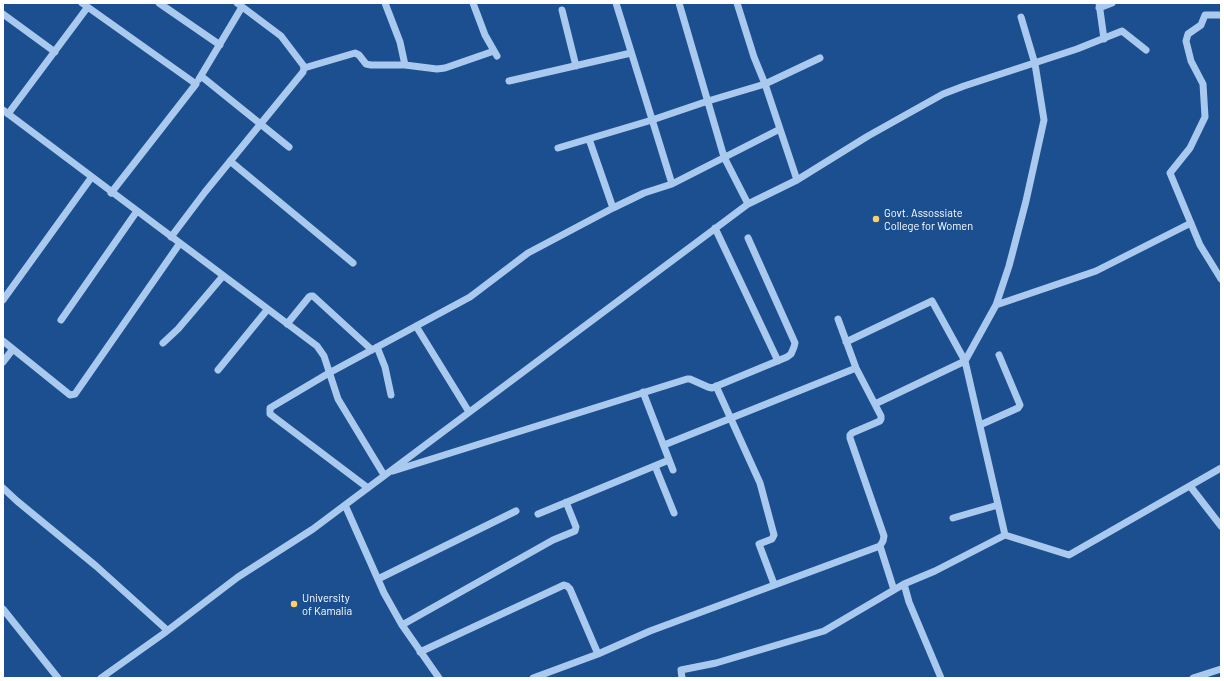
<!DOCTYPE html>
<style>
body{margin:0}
#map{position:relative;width:1224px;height:681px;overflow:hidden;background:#1b4f8f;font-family:Barlow,sans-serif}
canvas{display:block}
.frame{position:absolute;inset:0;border:4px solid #fff;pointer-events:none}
</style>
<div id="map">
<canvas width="1224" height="681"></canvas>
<div class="frame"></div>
</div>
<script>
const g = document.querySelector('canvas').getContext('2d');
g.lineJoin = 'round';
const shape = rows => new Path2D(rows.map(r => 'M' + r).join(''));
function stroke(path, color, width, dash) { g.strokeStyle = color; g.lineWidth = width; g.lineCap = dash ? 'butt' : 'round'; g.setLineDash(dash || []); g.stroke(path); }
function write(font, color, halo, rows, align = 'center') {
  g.font = font + ' Barlow,sans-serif'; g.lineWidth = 3; g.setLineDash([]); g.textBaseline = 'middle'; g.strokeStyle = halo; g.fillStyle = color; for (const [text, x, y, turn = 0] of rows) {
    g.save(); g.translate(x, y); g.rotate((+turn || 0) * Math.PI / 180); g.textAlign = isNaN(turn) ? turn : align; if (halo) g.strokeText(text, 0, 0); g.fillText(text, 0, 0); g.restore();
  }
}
stroke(shape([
 [82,3,196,84,111,193],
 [159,3,220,45],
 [385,3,400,42,405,65],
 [473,3,485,35,497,56],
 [616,3,672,184],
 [679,3,724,157,748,204],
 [737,3,754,57,765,84,797,180],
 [1099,3,1104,39],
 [1099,8,1112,3],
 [562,10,576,66],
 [3,14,55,52],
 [1221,15,1205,15,1201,25,1188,34,1186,41,1191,61,1203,84,1205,117,1190,148,1170,173,1200,245,1221,279],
 [304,68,355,53,359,55,366,64,371,65,405,65,437,69,445,68,494,51],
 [201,76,289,147],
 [199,79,242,7],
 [509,81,631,53],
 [3,110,317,346,324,356,338,399,384,475],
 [8,114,87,8],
 [589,139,613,208],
 [558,148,652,120,708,101,765,84,820,58],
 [230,161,353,263],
 [715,228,778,361],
 [171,237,205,192,303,72,304,68,303,65,281,36,237,3],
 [3,300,91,178],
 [996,305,1096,271,1191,223],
 [61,320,137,211],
 [287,324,309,297,311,296,313,296,372,350],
 [416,326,469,412],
 [3,341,70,395,75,394,180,243],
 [846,342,932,301,965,361,875,404],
 [163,343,178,329,223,276],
 [377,347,385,367,391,395],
 [3,362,13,349],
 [218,370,267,310],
 [716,386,760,483,774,535,772,539,759,544,774,584],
 [643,392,673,470],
 [980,425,1018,408,1020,405,999,355],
 [664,445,856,368],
 [655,466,674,513],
 [393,471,687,379,690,379,708,387,712,388,787,357,791,354,794,347,795,343,748,238],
 [1190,486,1221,526],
 [3,488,17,501,96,566,167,630],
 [368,488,270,414,270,408,329,373,470,297,528,253,613,208,644,193,672,184,780,129],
 [345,505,384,593,402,625,439,678],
 [538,514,669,460],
 [953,518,998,505],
 [1005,535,965,361,996,305,1009,266,1026,201,1044,120,1035,64,1021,17],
 [880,546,894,590],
 [378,579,516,511],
 [904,584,909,602,941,678],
 [3,609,58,678],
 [402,625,553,540,575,531,576,527,566,502],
 [420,652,564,585,567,586,570,589,598,654],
 [101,678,163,634,238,577,313,529,345,505,748,204,797,180,868,136,943,94,964,86,1077,49,1122,31,1146,50],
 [533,678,598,654,650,631,880,546,883,541,884,536,850,438,850,435,852,433,880,421,881,419,881,416,856,368,838,319],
 [682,678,681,670,716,663,824,631,904,584,935,571,1005,535,1069,555,1221,468],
 [1193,678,1221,669]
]), '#a9c9ee', 7);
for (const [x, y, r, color] of [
 [876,219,4,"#ffd166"],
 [294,604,4,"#ffd166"]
]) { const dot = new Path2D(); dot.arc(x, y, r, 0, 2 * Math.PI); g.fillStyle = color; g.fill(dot); stroke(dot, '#1b4f8f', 1.5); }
write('11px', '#fff', '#1b4f8f', [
 ["Govt. Assossiate",884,213],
 ["College for Women",884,226],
 ["University",302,598],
 ["of Kamalia",302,611]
], 'left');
</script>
